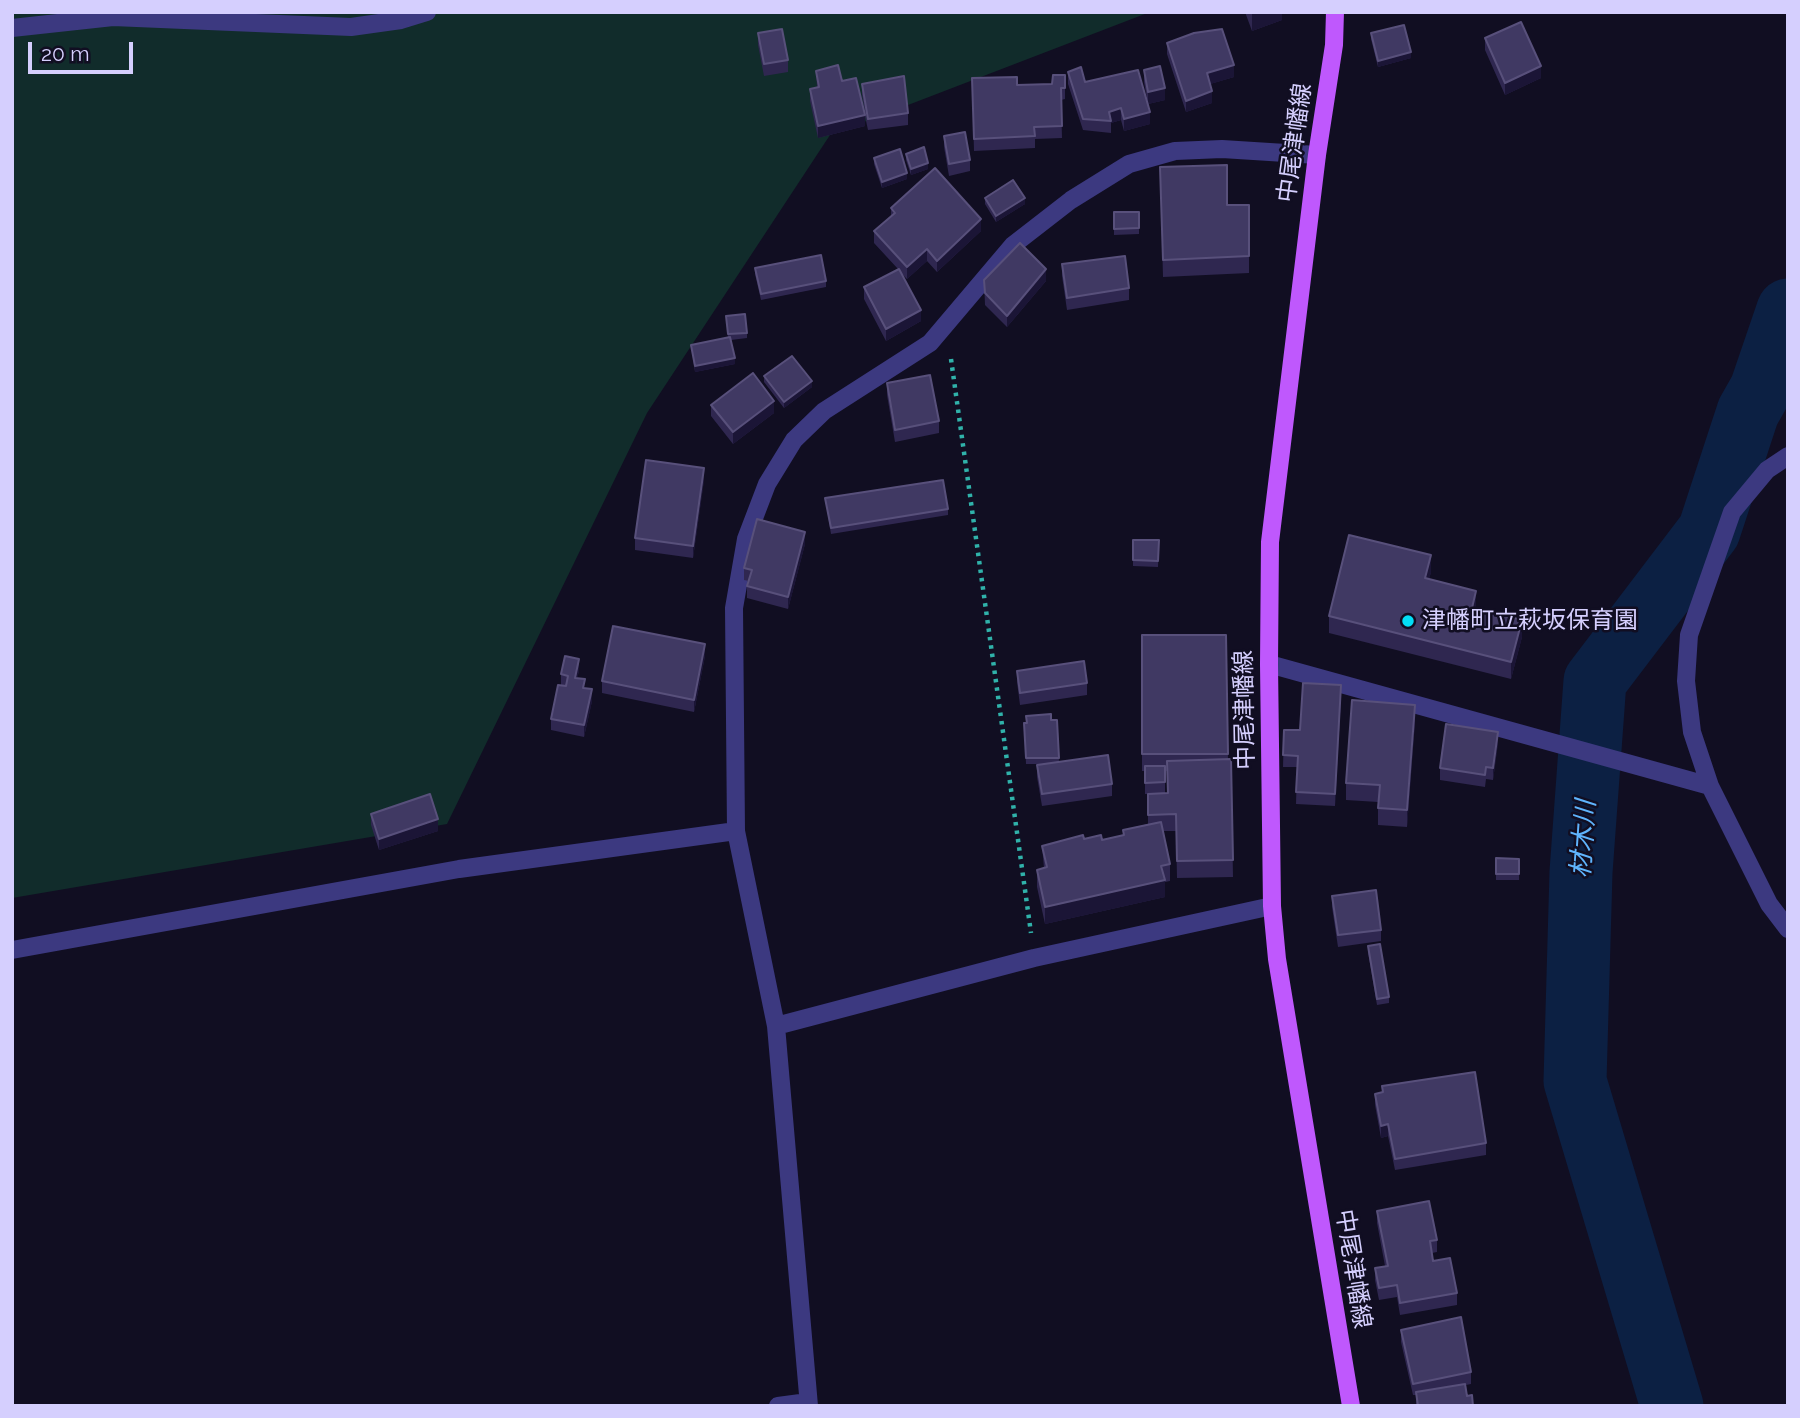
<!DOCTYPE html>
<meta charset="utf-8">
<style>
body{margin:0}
#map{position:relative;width:1800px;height:1418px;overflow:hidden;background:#110e22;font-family:Raleway,sans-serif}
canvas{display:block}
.frame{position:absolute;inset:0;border:14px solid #d5cffe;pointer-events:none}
.scale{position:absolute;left:28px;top:42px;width:105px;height:32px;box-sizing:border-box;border:4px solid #d5cffe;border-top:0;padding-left:9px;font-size:21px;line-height:24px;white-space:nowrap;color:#d5cffe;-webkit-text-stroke:5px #110e22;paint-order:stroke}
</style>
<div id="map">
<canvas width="1800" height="1418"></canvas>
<div class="frame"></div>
<div class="scale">20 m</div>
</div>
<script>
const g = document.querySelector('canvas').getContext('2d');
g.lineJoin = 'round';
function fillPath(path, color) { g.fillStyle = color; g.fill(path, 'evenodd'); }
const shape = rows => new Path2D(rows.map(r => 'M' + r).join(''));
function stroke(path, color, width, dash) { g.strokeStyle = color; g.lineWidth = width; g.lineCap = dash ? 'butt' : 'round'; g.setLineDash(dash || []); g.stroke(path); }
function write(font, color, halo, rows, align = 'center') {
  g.font = font + ' Raleway,"Noto Sans JP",sans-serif'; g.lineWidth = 5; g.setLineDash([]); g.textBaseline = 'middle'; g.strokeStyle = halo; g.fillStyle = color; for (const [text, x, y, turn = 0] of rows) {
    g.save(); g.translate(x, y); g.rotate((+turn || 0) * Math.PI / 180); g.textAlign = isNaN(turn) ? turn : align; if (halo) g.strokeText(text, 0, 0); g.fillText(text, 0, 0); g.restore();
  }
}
fillPath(shape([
 [12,12,1150,12,830,135,647,413,447,824,12,898]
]), '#112c2b');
stroke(shape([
 [1672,1406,1575,1081,1581,872,1595,681,1709,531,1748,412,1761,389,1788,310]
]), '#0c2043', 63);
stroke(shape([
 [951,359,1031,933]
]), '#30b2aa', 4.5, [3.5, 5]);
stroke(shape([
 [12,28,113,17,351,27,401,20,427,12],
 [1788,456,1767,470,1732,512,1689,635,1686,681,1692,732,1710,786,1769,904,1788,929],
 [1269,664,1710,786],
 [12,950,459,869,736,831],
 [776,1026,1034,958,1272,906],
 [778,1406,808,1402],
 [809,1406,776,1026,736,831,734,608,746,539,767,484,794,440,824,411,930,343,1013,245,1071,200,1129,164,1175,151,1222,149,1317,155]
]), '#3c3980', 18);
stroke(shape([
 [1335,12,1334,45,1317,155,1270,542,1269,664,1272,906,1277,959,1351,1406]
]), '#bf58fd', 18);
fillPath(shape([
 [1245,12,1282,12,1282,20,1252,31],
 [758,33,788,60,788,72,764,76,758,45],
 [1371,33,1411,58,1378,67,1371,39],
 [1485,38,1541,78,1505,95,1485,50],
 [1167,43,1234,77,1210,84,1212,103,1186,112,1167,54],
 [1144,70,1165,100,1148,104,1144,82],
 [816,71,842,81,865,112,862,95,862,84,908,113,908,125,868,130,865,116,865,126,818,138,810,101,810,89,817,87],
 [1068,72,1085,82,1150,124,1124,131,1121,120,1111,123,1111,133,1083,130,1068,84],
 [1065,75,1065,99,1061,100,1062,138,1035,139,1035,148,974,151,972,78,1017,85,1052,84],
 [944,136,970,160,970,171,949,176,944,147],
 [906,154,928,169,911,175,906,160],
 [874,158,907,179,882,188,874,164],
 [1160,167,1227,205,1249,205,1249,273,1163,277],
 [985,198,1025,204,996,222,985,204],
 [891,208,981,231,937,272,927,261,907,279,900,272,921,321,886,341,864,299,864,287,898,269,874,243,874,231,891,216],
 [1114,212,1139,212,1139,234,1114,235],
 [1062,264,1129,288,1129,300,1067,310,1062,276],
 [755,268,826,281,826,287,761,300,755,274],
 [984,280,1046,281,1007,327,985,305],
 [726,316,747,333,747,338,731,340,735,364,695,372,691,345,728,338],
 [764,376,812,387,784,408,764,382],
 [887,383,939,421,939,433,895,442,887,395],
 [711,405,774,413,733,444,711,416],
 [704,480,693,558,635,550,635,538],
 [825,498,948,509,948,515,831,534],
 [1133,540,1159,540,1158,567,1133,566],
 [805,544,788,609,747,598,747,586,749,581,744,580,744,568],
 [1431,572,1429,579,1522,637,1511,679,1329,633,1329,616],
 [1142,635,1226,635,1228,760,1231,759,1233,877,1177,878,1176,831,1163,831,1170,864,1170,881,1165,882,1165,897,1045,924,1037,887,1037,870,1044,868,1042,846,1084,839,1102,840,1123,835,1123,830,1148,824,1148,794,1145,794,1145,771,1142,771],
 [1165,771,1167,771,1167,793,1165,794],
 [705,656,694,712,602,693,602,681],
 [579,671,577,678,585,688,592,701,584,737,551,730,551,719,561,685,561,674],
 [1017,671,1087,683,1087,695,1020,705,1017,682],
 [1341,697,1335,806,1296,804,1297,767,1283,767,1284,730,1300,730],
 [1051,720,1057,720,1059,762,1112,784,1112,796,1042,806,1037,777,1037,765,1044,764,1026,764,1024,723],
 [1415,722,1407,827,1378,825,1378,802,1346,800,1346,783],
 [1498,743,1493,780,1486,779,1485,787,1440,780,1440,768],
 [371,814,438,831,379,850,371,825],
 [1496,858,1519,859,1519,880,1496,880],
 [1332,896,1381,930,1381,941,1338,947,1332,907],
 [1368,946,1389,997,1389,1003,1377,1005,1368,952],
 [1382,1086,1486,1143,1486,1155,1395,1170,1388,1136,1381,1138,1375,1105,1375,1094,1382,1092],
 [1377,1211,1437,1240,1437,1252,1432,1253,1433,1261,1457,1293,1457,1305,1400,1315,1397,1297,1379,1300,1375,1280,1375,1268,1385,1266,1377,1223],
 [1401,1330,1471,1372,1471,1384,1466,1385,1467,1396,1473,1406,1416,1406,1416,1395,1413,1395,1401,1342]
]), '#2f2750');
fillPath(shape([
 [1256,12,1282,12,1282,20,1252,31,1252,14],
 [1411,52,1411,58,1378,67,1378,61],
 [1234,65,1234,77,1207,85,1207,73],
 [1541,66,1541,78,1505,95,1505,83],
 [1165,88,1165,100,1148,104,1148,92],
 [1212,91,1212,103,1186,112,1186,101],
 [1121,108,1121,120,1111,123,1109,112],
 [1150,112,1150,124,1124,131,1124,119],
 [865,115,865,126,818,138,818,126],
 [928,163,928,169,911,175,911,169],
 [907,173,907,179,882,188,882,182],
 [1025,198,1025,204,996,222,996,216],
 [981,219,981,231,937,272,937,261],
 [927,249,927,261,907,279,907,267],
 [1046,269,1046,281,1007,327,1007,316],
 [921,310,921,321,886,341,886,329],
 [735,358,735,364,695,372,695,366],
 [812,381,812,387,784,408,784,402],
 [774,401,774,413,733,444,733,432],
 [704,468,704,480,693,558,693,546],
 [805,532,805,544,788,609,788,597],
 [1431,555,1431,572,1425,595,1425,578],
 [1476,591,1476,608,1472,625,1472,608],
 [1522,620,1522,637,1511,679,1511,662],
 [705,644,705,656,694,712,694,700],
 [579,659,579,671,575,689,575,678],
 [1341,685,1341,697,1335,806,1335,794],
 [592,689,592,701,584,737,584,725],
 [1415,705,1415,722,1407,827,1407,810],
 [1498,732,1498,743,1493,780,1493,768],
 [438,819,438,831,379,850,379,839],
 [1165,880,1165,897,1045,924,1045,907],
 [1388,1124,1388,1136,1381,1138,1381,1126]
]), '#1b1536');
const building = shape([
 [1521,22,1541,66,1505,83,1485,38,1521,22],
 [1404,25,1411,52,1378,61,1371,33,1404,25],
 [782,29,788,60,764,64,758,33,782,29],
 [1222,29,1234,65,1207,73,1212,91,1186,101,1167,43,1194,33,1222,29],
 [838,65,842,81,856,78,865,115,818,126,810,89,819,87,816,71,838,65],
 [1160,66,1165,88,1148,92,1144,70,1160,66],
 [1081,67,1085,82,1138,70,1150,112,1124,119,1121,108,1109,112,1111,121,1083,119,1068,72,1081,67],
 [1053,75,1065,75,1065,88,1061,88,1062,126,1034,127,1035,136,974,139,972,78,1017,77,1017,85,1052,84,1053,75],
 [904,76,908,113,868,119,862,84,904,76],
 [965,132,970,160,949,164,944,136,965,132],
 [924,147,928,163,911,169,906,154,924,147],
 [900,149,907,173,882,182,874,158,900,149],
 [1227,165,1227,205,1249,205,1249,256,1163,260,1160,167,1227,165],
 [935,168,981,219,937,261,927,249,907,267,874,231,895,213,891,208,935,168],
 [1013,180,1025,198,996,216,985,198,1013,180],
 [1114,212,1139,212,1139,228,1114,229,1114,212],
 [1020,243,1046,269,1007,316,985,293,984,280,1020,243],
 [821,255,826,281,761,294,755,268,821,255],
 [1125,256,1129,288,1067,298,1062,264,1125,256],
 [899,269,921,310,886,329,864,287,899,269],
 [745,314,747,333,728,334,726,316,745,314],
 [730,337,735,358,695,366,691,345,730,337],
 [792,356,812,381,784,402,764,376,792,356],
 [753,373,774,401,733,432,711,405,753,373],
 [930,375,939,421,895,430,887,383,930,375],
 [646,460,704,468,693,546,635,538,646,460],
 [943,480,948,509,831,528,825,498,943,480],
 [757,519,805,532,788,597,747,586,752,570,744,568,757,519],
 [1349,535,1431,555,1425,578,1476,591,1472,608,1522,620,1511,662,1329,616,1349,535],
 [1133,540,1159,540,1158,561,1133,560,1133,540],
 [613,626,705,644,694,700,602,681,613,626],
 [1142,635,1226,635,1228,754,1142,754,1142,635],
 [565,656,579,659,575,678,585,679,583,688,592,689,584,725,551,719,558,685,566,686,568,676,561,674,565,656],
 [1084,661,1087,683,1020,693,1017,671,1084,661],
 [1303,683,1341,685,1335,794,1296,792,1298,756,1283,755,1284,730,1300,730,1303,683],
 [1352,700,1415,705,1407,810,1378,808,1380,785,1346,783,1352,700],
 [1051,714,1051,720,1057,720,1059,758,1026,758,1024,723,1027,723,1026,716,1051,714],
 [1446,724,1498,732,1493,768,1486,767,1485,775,1440,768,1446,724],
 [1108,755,1112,784,1042,794,1037,765,1108,755],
 [1231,759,1233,860,1177,861,1176,814,1148,815,1148,794,1168,793,1167,761,1231,759],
 [1145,766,1165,766,1165,782,1145,783,1145,766],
 [430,794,438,819,379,839,371,814,430,794],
 [1161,822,1170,864,1161,866,1165,880,1045,907,1037,870,1047,867,1042,846,1083,835,1084,839,1101,835,1102,840,1124,835,1123,830,1161,822],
 [1496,858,1519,859,1519,874,1496,874,1496,858],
 [1376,890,1381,930,1338,935,1332,896,1376,890],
 [1380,944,1389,997,1377,999,1368,946,1380,944],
 [1475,1072,1486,1143,1395,1159,1388,1124,1381,1126,1375,1094,1383,1092,1382,1086,1475,1072],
 [1429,1201,1437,1240,1430,1241,1433,1261,1450,1258,1457,1293,1400,1303,1397,1285,1379,1288,1375,1268,1388,1266,1377,1211,1429,1201],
 [1461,1317,1471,1372,1413,1384,1401,1330,1461,1317],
 [1465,1384,1467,1396,1472,1395,1473,1406,1418,1406,1416,1392,1465,1384]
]);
fillPath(building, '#403963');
stroke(building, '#58507b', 2);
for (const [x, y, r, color] of [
 [1408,621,7,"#03def6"]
]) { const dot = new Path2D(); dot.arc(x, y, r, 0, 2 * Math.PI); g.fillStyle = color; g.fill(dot); stroke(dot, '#110e22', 2.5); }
write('24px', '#d5cffe', '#110e22', [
 ["中尾津幡線",1295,143,-82],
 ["中尾津幡線",1245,710,-91],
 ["中尾津幡線",1353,1269,81]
]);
write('24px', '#d5cffe', '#110e22', [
 ["津幡町立萩坂保育園",1422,621]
], 'left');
write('italic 26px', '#5fb4fd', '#110e22', [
 ["材木川",1584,839,-86]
]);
</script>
